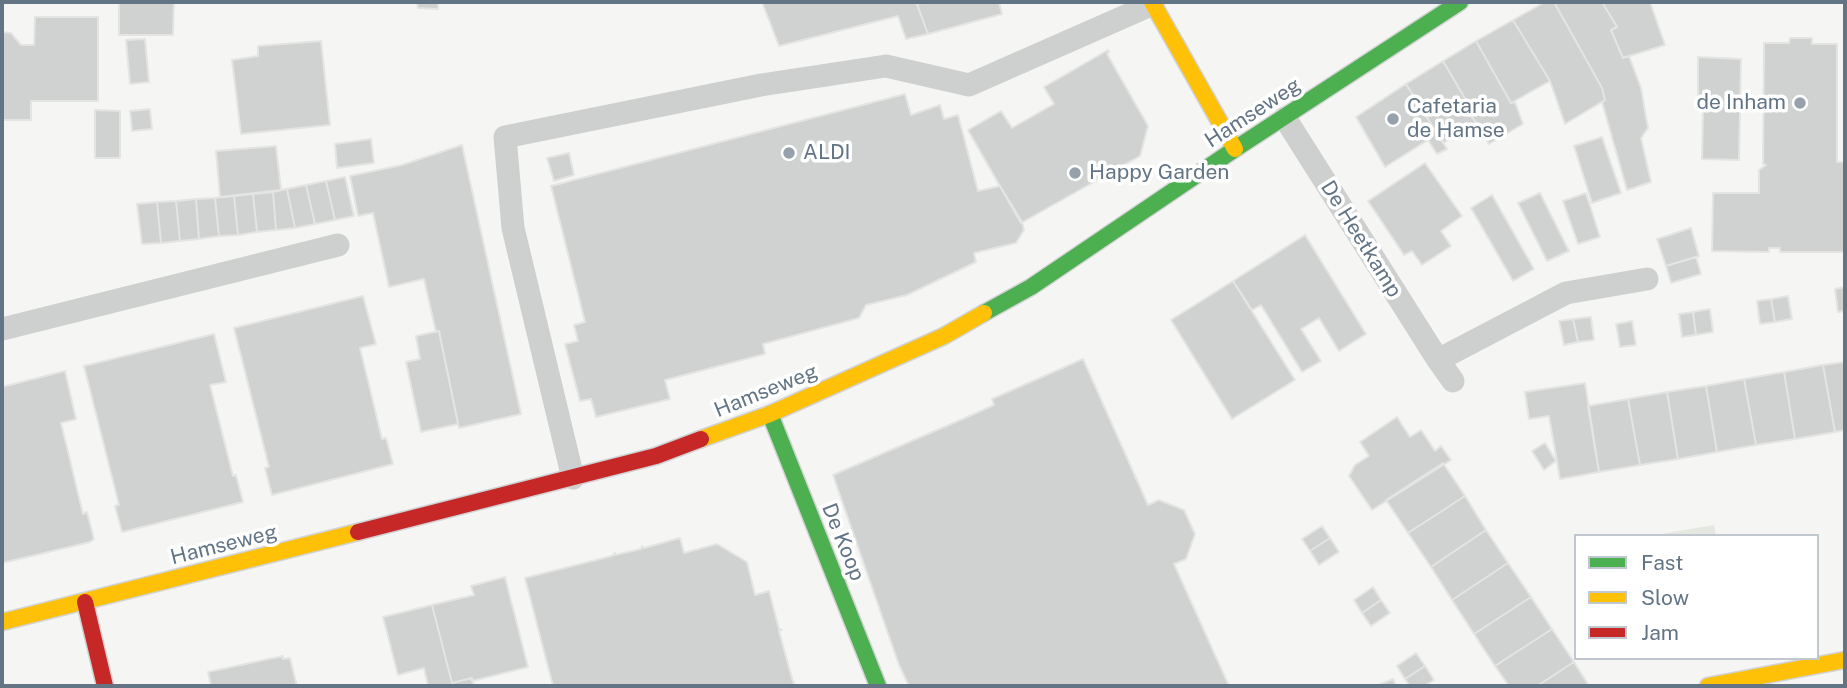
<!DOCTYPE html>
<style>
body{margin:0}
#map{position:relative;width:1847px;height:688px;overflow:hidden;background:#f5f5f3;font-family:"Public Sans",sans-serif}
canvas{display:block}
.frame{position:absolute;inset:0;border:4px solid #637485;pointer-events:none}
.legend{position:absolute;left:1574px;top:534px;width:245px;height:126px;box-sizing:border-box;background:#fff;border:2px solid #c1c7ce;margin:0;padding:9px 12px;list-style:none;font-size:21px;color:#637485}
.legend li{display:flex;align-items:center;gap:14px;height:35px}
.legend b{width:35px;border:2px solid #c1c7ce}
</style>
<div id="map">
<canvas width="1847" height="688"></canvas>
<div class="frame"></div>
<ul class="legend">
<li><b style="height:9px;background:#4caf50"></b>Fast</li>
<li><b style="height:9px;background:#ffc107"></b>Slow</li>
<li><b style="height:9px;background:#c62828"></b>Jam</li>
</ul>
</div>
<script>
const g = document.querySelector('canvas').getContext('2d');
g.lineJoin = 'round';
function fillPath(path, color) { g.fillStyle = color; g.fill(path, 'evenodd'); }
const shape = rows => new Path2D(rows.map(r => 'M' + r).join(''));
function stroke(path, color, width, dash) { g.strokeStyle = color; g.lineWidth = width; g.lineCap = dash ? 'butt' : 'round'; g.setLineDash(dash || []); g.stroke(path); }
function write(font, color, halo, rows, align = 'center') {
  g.font = font + ' "Public Sans",sans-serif'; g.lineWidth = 7; g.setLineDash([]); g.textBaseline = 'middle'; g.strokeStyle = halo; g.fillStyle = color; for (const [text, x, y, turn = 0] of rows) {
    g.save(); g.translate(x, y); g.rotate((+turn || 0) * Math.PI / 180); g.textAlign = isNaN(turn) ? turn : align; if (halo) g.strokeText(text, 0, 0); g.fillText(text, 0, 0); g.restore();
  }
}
fillPath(shape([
 [1714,525,1716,536,1649,536]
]), '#e4e8e1');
const building = shape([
 [119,2,174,2,173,35,119,35,119,2],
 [417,2,438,2,438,9,418,8,417,2],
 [762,2,916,2,928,34,906,39,898,16,779,46,762,2],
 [927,2,999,2,1002,14,928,34,917,4,927,2],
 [1545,2,1554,2,1602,88,1605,100,1565,124,1550,81,1513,20,1545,2],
 [1554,2,1602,2,1617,27,1611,30,1623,58,1629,56,1641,88,1648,128,1641,138,1651,182,1627,190,1602,102,1605,100,1602,88,1554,2],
 [1602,2,1650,2,1665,45,1623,58,1611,30,1617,27,1602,2],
 [35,17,98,17,98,101,31,101,31,120,2,120,2,32,11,33,21,45,34,45,35,17],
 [1513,20,1550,81,1511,103,1476,41,1513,20],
 [1790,38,1812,38,1812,44,1837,44,1837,162,1845,162,1845,252,1780,252,1780,248,1769,248,1769,252,1712,251,1713,193,1759,193,1759,170,1766,165,1763,164,1764,43,1789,43,1790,38],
 [145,39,149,82,130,84,126,40,145,39],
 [321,41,330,125,241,134,232,60,258,56,258,46,321,41],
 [1476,41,1511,103,1515,102,1523,124,1489,144,1463,103,1467,102,1443,61,1476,41],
 [1108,50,1109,52,1107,54,1148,126,1140,156,1021,223,968,130,1001,111,1012,128,1054,104,1044,87,1108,50],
 [1698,57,1741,59,1739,160,1702,159,1703,111,1698,110,1698,57],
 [1443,61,1467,102,1463,103,1477,124,1443,143,1406,84,1443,61],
 [1406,84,1447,149,1437,154,1428,140,1385,167,1356,117,1406,84],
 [905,94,911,115,940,105,944,119,958,115,978,191,1000,186,1022,222,1024,230,1016,243,974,253,976,262,907,295,866,305,859,318,763,344,765,354,665,380,670,399,596,417,591,399,580,401,565,344,578,341,574,325,585,322,551,186,905,94],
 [150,109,152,129,132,131,130,111,150,109],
 [95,110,120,111,120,158,95,158,95,110],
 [1602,137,1621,193,1592,203,1574,146,1602,137],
 [371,139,374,163,337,168,335,144,371,139],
 [462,145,521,414,459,428,439,331,436,332,424,279,389,287,373,213,358,216,350,176,402,165,462,145],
 [276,146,281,190,220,197,216,151,276,146],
 [569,153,574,175,554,181,547,158,569,153],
 [1425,163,1462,216,1441,231,1451,246,1422,265,1412,251,1404,255,1368,201,1425,163],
 [345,177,354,216,335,220,326,181,345,177],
 [326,181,335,220,315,224,306,185,326,181],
 [306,185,315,224,295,228,287,189,306,185],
 [287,189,295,228,276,230,273,192,287,189],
 [273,192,276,230,257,232,253,194,273,192],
 [1540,193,1569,251,1547,261,1518,203,1540,193],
 [1586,193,1600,237,1578,244,1563,201,1586,193],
 [253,194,257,232,238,235,234,196,253,194],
 [1492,195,1534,269,1513,281,1471,208,1492,195],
 [234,196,238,235,219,236,215,198,234,196],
 [215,198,219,236,199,239,196,199,215,198],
 [196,199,199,239,180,241,176,201,196,199],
 [176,201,180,241,161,243,157,202,176,201],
 [157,202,161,243,142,244,137,204,157,202],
 [1691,228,1699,256,1666,266,1657,239,1691,228],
 [1305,235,1366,334,1339,351,1319,318,1301,329,1321,361,1302,372,1261,305,1252,310,1233,281,1305,235],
 [1696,257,1701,274,1671,283,1666,266,1696,257],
 [1233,281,1295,380,1232,419,1171,320,1233,281],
 [1845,287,1845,311,1838,312,1835,289,1845,287],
 [363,296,376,344,360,348,382,439,386,438,393,464,272,495,265,468,269,467,234,328,363,296],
 [1788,296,1792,319,1775,322,1771,299,1788,296],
 [1771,299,1775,322,1760,324,1757,301,1771,299],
 [1710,309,1713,332,1696,335,1693,312,1710,309],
 [1693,312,1696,335,1682,337,1679,314,1693,312],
 [1591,317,1594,340,1578,342,1573,319,1591,317],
 [1573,319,1578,342,1564,345,1559,321,1573,319],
 [1632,321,1636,345,1620,347,1616,324,1632,321],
 [439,331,458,424,421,432,406,362,420,359,416,336,439,331],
 [214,334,226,382,210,385,233,476,236,475,243,502,122,532,115,506,119,505,84,366,214,334],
 [1083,359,1148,505,1159,500,1184,510,1195,534,1186,559,1174,564,1229,686,909,686,899,665,833,475,965,418,994,405,992,399,1083,359],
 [1845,362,1845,430,1835,432,1823,365,1845,362],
 [1823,365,1835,432,1795,439,1784,372,1823,365],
 [65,371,76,419,61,423,83,514,87,512,94,539,90,542,2,563,2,387,65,371],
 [1784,372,1795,439,1756,445,1744,379,1784,372],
 [1744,379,1756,445,1717,452,1706,386,1744,379],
 [1585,383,1599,472,1560,479,1549,416,1529,419,1525,392,1585,383],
 [1706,386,1717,452,1678,459,1667,392,1706,386],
 [1667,392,1678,459,1640,465,1628,399,1667,392],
 [1628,399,1640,465,1599,472,1588,406,1628,399],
 [1397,417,1410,437,1421,430,1435,451,1441,446,1451,460,1372,510,1349,476,1355,465,1369,456,1360,442,1397,417],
 [1545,443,1556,461,1544,470,1532,451,1545,443],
 [1443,463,1465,496,1408,533,1386,500,1443,463],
 [1465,496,1486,530,1431,567,1408,533,1465,496],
 [1322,526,1330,538,1310,551,1302,539,1322,526],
 [1486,530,1508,563,1452,600,1431,567,1486,530],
 [680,538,684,553,717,544,747,562,755,595,769,591,779,629,782,630,779,631,793,682,794,682,793,686,553,686,525,578,612,556,615,553,615,555,641,549,642,546,644,548,680,538],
 [1330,538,1339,552,1319,565,1310,551,1330,538],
 [1508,563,1531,597,1474,634,1452,600,1508,563],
 [505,577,528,667,472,681,472,678,452,683,432,605,474,595,471,586,505,577],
 [1373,587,1381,600,1362,613,1354,600,1373,587],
 [1531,597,1552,629,1495,666,1474,634,1531,597],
 [1381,600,1390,613,1371,626,1362,613,1381,600],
 [432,605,452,683,453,686,428,686,424,668,398,675,383,617,432,605],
 [1552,629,1574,662,1537,686,1509,686,1495,666,1552,629],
 [1416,653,1425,666,1405,679,1397,666,1416,653],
 [283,656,283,659,290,658,297,686,211,686,208,672,283,656],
 [1574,662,1589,686,1537,686,1574,662],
 [1425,666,1434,680,1424,686,1410,686,1405,679,1425,666],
 [472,678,474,686,453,686,452,683,472,678],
 [1393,679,1396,686,1376,686,1393,679]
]);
fillPath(building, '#d0d1d1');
stroke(building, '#e4e4e3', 2);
const fast = shape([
 [984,313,1031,287,1235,149,1460,2],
 [770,414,878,686]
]);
const slow = shape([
 [1152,2,1235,149],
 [701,439,770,414,944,336,984,313],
 [2,622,358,532],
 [1708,686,1845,660]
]);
const jam = shape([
 [358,532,656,456,701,439],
 [85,602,105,686]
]);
stroke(fast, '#d0d2d3', 19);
stroke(slow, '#d0d2d3', 19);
stroke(jam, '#d0d2d3', 19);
stroke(shape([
 [1285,118,1438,360,1453,381],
 [2,329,338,245],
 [1438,360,1566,293,1647,279],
 [573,478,513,228,505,137,761,85,886,66,969,85,1153,4]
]), '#ced0d0', 23);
stroke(fast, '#4caf50', 16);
stroke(slow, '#ffc107', 16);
stroke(jam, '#c62828', 16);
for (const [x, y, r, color] of [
 [1800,103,7,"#96a1ac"],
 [1393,119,7,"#96a1ac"],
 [789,153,7,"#96a1ac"],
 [1075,173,7,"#96a1ac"]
]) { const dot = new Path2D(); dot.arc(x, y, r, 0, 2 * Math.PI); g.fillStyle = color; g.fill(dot); stroke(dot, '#fff', 2.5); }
write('21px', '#637485', '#fff', [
 ["de Inham",1786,103,"right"],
 ["Cafetaria",1407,107],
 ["de Hamse",1407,131],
 ["ALDI",803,153],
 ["Happy Garden",1089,173]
], 'left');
write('21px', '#637485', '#fff', [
 ["Hamseweg",1253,113,-33],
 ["De Heetkamp",1361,239,58],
 ["Hamseweg",766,391,-22],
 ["De Koop",843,542,68],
 ["Hamseweg",224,545,-14]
]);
</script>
